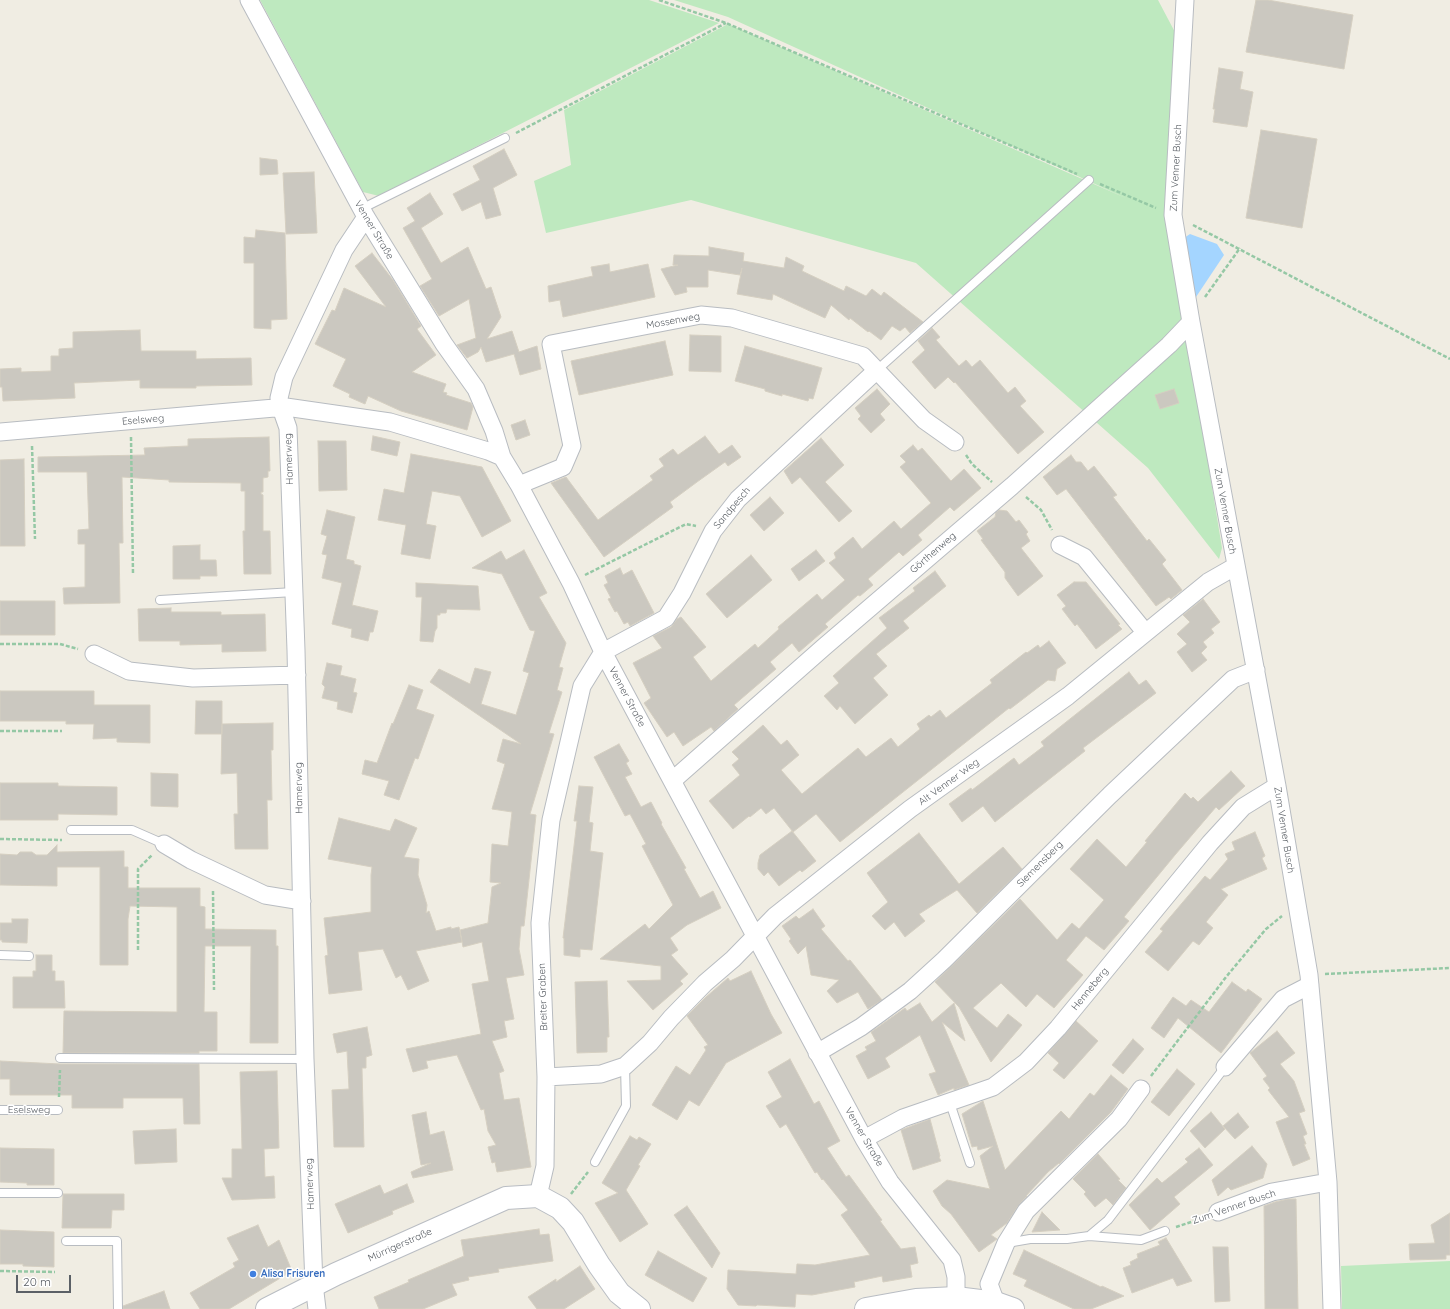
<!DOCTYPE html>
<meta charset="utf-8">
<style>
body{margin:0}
#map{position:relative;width:1450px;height:1309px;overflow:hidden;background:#f0ede3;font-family:Quicksand,sans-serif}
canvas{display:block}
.scale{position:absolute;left:16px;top:1275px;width:55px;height:18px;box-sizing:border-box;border:2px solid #5b6066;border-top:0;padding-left:5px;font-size:12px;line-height:14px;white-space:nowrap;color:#5b6066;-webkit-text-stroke:3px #fff;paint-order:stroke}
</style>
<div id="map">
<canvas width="1450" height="1309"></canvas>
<div class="scale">20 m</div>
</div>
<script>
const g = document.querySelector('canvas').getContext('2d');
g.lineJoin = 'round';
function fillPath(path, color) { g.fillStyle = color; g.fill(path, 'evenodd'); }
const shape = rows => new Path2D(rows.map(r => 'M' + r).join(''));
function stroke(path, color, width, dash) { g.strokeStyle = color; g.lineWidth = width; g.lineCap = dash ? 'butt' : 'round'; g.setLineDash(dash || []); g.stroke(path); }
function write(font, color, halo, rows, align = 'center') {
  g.font = font + ' Quicksand,sans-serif'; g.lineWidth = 3; g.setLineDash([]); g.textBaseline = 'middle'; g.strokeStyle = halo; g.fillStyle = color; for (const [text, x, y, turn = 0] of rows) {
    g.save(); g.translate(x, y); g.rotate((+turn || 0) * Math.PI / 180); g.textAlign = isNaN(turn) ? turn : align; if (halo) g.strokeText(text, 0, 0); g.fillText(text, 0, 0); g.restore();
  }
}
fillPath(shape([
 [260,0,649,0,719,23,379,196,363,192],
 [674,0,1158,0,1177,36,1168,217,1222,548,1219,559,1148,468,916,263,691,200,546,233,534,181,571,165,564,110,728,24,1128,199,728,17],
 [1450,1261,1450,1309,1342,1309,1341,1266]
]), '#bee9bf');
fillPath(shape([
 [1190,234,1217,244,1224,255,1194,300,1184,238]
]), '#a4d5ff');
const building = shape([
 [1256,0,1268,0,1353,15,1344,69,1246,52,1256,0],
 [1219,68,1243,72,1240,89,1253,92,1247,127,1213,122,1215,109,1213,109,1219,68],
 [1261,130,1317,139,1302,228,1246,218,1261,130],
 [504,149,517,175,493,188,501,215,486,219,481,202,462,211,453,194,480,180,473,166,504,149],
 [260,158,277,160,278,174,260,175,260,158],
 [314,172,317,233,286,234,283,173,314,172],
 [430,193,443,214,421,228,441,263,468,247,486,289,491,287,501,317,487,339,512,331,519,352,537,346,541,369,520,375,514,354,486,362,481,347,478,352,467,358,457,345,476,338,469,299,439,316,420,286,432,279,403,228,415,221,407,208,430,193],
 [256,230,285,233,287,319,271,320,271,329,254,328,254,263,244,263,244,237,255,238,256,230],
 [709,247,744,253,743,261,784,268,786,257,804,266,802,271,844,291,846,286,866,296,872,289,881,296,884,292,923,322,910,333,905,327,900,331,892,326,881,340,869,331,868,332,850,318,849,320,831,305,825,318,773,294,772,300,737,294,742,268,740,275,708,270,708,287,686,287,687,292,675,295,661,269,678,265,673,265,674,255,709,256,709,247],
 [372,253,393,280,421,326,417,329,436,355,412,372,446,384,443,392,447,393,446,395,471,403,473,407,467,430,401,411,368,396,365,404,349,397,350,394,333,386,346,359,315,344,332,310,335,311,344,288,386,307,355,266,372,253],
 [609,264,610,272,648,264,655,297,563,317,560,300,549,302,548,286,593,276,591,267,609,264],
 [932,328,940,337,936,340,959,366,966,360,972,367,980,360,1008,393,1015,387,1026,401,1020,406,1044,432,1018,454,955,382,954,383,948,377,935,389,912,362,925,350,918,341,932,328],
 [140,330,141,351,196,351,196,359,251,358,252,385,196,386,196,388,140,388,140,380,74,383,75,398,3,401,2,387,0,387,0,369,21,368,21,372,51,371,51,356,59,356,59,349,73,348,73,332,140,330],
 [690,335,721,336,721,372,689,371,690,335],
 [665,341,673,375,579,395,571,361,665,341],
 [745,346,822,368,813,399,809,398,808,401,782,394,782,396,765,391,765,389,735,381,745,346],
 [877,389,890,404,880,414,885,420,871,433,858,419,861,416,855,408,877,389],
 [1174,389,1179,403,1160,409,1155,395,1174,389],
 [525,420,530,435,516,440,511,425,525,420],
 [373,436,400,442,397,456,371,450,373,436],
 [705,436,719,454,732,445,741,457,728,466,725,462,697,482,670,502,673,507,604,557,551,483,566,477,598,520,653,480,650,476,664,466,659,459,673,449,678,455,705,436],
 [269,437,270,471,268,471,268,477,263,478,263,492,261,492,261,494,263,495,263,531,270,531,271,574,244,574,243,531,245,531,245,491,241,491,241,483,169,482,169,480,122,477,123,543,119,543,120,603,64,604,63,588,85,587,85,544,78,544,78,530,89,529,87,472,38,472,38,457,145,455,144,448,188,446,188,439,269,437],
 [821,438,844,465,825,482,852,511,839,522,800,477,792,484,784,471,821,438],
 [318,441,346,441,347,490,319,491,318,441],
 [913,445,918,451,922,448,951,481,964,469,981,488,954,511,950,507,918,535,922,540,903,556,899,552,868,579,873,585,860,596,858,595,825,624,828,627,799,652,792,643,770,662,776,669,734,705,738,709,714,731,711,727,683,746,674,732,667,737,644,703,651,698,633,663,662,648,653,636,671,627,677,619,681,617,706,647,693,657,711,681,755,644,758,648,779,629,778,627,817,594,822,600,845,580,829,563,836,558,834,553,853,537,862,549,894,521,901,529,931,503,900,467,906,462,900,456,913,445],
 [411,454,482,467,511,521,482,537,460,496,432,491,426,524,436,526,430,559,401,554,406,525,378,520,384,489,404,493,411,454],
 [1071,455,1076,462,1081,462,1088,471,1094,466,1117,495,1113,497,1147,541,1149,539,1166,560,1162,564,1182,590,1171,599,1169,597,1156,606,1066,489,1057,495,1043,477,1071,455],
 [24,459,25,546,0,546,0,460,24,459],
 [770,497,784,513,764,531,750,515,770,497],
 [327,510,355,517,346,559,354,561,354,564,361,566,352,605,378,611,373,632,370,632,368,641,351,637,352,629,332,624,342,583,322,578,327,555,322,554,327,536,321,534,327,510],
 [999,510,1007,511,1016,522,1019,520,1028,532,1026,534,1030,541,1021,548,1043,576,1018,596,1005,578,1005,572,981,540,983,539,977,531,995,517,996,512,999,510],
 [200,545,200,560,216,560,217,576,200,576,200,579,173,579,173,546,200,545],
 [524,550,547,593,539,597,566,643,559,667,563,668,557,690,562,692,549,733,554,734,530,814,536,815,524,926,521,926,519,949,524,975,506,978,514,1019,504,1021,507,1037,492,1041,504,1071,499,1073,504,1100,519,1098,531,1167,497,1172,495,1162,492,1163,488,1147,496,1145,488,1131,484,1109,481,1110,457,1055,426,1061,428,1068,413,1072,406,1049,481,1034,472,984,489,981,482,942,463,947,460,930,488,923,492,887,501,883,490,882,492,844,508,846,512,812,492,809,505,764,497,761,503,739,521,744,430,682,439,669,470,684,475,668,491,672,481,704,516,715,529,673,523,671,535,631,530,630,502,574,472,568,501,551,506,560,524,550],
 [816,550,825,561,799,581,791,569,816,550],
 [751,555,772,580,727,618,706,594,751,555],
 [620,568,623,575,632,570,654,613,630,626,628,622,624,624,617,611,615,612,608,599,611,598,604,585,608,583,605,576,620,568],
 [935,571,946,586,903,621,909,628,876,654,887,666,873,678,888,695,855,724,840,706,837,710,824,696,839,683,833,676,887,628,879,618,915,591,913,588,935,571],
 [1074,582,1086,582,1120,624,1118,625,1122,629,1096,649,1077,624,1075,626,1062,609,1066,606,1057,595,1074,582],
 [416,583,478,586,480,610,447,609,446,613,440,613,440,615,437,615,437,628,435,631,433,642,420,641,422,597,416,597,416,583],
 [1203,599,1220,622,1211,629,1214,633,1203,642,1207,647,1201,653,1207,660,1192,672,1177,652,1187,644,1177,634,1190,622,1183,615,1203,599],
 [0,601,55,601,55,635,0,635,0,601],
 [171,608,171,612,221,612,221,615,265,614,266,651,222,652,222,644,180,645,180,641,139,641,138,609,171,608],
 [1049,641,1066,663,1057,669,1055,681,1048,680,1010,709,1009,708,840,842,816,814,793,832,774,808,766,814,761,808,750,817,749,816,733,829,709,801,740,775,732,765,739,759,732,752,763,725,781,745,787,740,799,755,781,770,802,794,858,748,866,757,891,738,898,747,920,729,917,724,929,715,931,717,940,710,946,718,992,683,990,680,1026,652,1027,653,1038,645,1040,648,1049,641],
 [327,663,342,666,340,675,356,679,353,692,357,693,352,713,337,709,338,702,322,698,325,687,322,684,327,663],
 [1129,672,1139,685,1146,680,1156,693,1083,748,1085,751,995,822,983,806,962,822,949,804,971,788,972,790,1014,758,1019,765,1044,746,1041,742,1129,672],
 [409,685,423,690,416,709,434,715,418,759,415,758,399,800,384,795,389,781,362,774,365,760,377,763,392,723,393,724,409,685],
 [0,691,94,691,94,705,150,705,150,743,117,742,117,738,93,739,94,724,66,724,66,721,0,721,0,691],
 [196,701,222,701,222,734,195,734,196,701],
 [273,723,273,750,271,750,272,800,267,800,268,849,235,849,234,814,238,814,237,773,221,774,222,724,273,723],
 [619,744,629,761,626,763,632,774,625,777,641,807,651,802,662,823,661,824,686,868,684,869,700,898,713,891,721,908,687,925,670,938,678,950,671,955,688,974,680,981,683,984,653,1010,627,981,661,980,661,966,600,959,645,924,649,929,673,905,642,846,646,844,630,814,625,816,594,757,619,744],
 [1231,771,1245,786,1219,810,1216,807,1175,855,1124,917,1129,921,1104,950,1086,936,1066,960,1083,975,1054,1008,1037,994,1026,1007,1001,983,973,1008,997,1028,1008,1014,1022,1025,991,1062,959,1007,935,982,1020,899,1057,940,1072,923,1079,929,1104,900,1070,869,1097,839,1126,867,1147,842,1145,841,1185,793,1191,799,1193,797,1198,802,1231,771],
 [151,773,178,774,178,807,151,806,151,773],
 [0,783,58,783,58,786,117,787,117,815,58,814,58,820,0,820,0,783],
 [579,786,593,787,589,822,593,823,590,851,603,853,592,950,580,949,580,957,564,955,564,938,563,938,577,821,574,821,579,786],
 [339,818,390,831,395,819,417,828,404,857,419,859,418,875,427,905,426,913,429,911,436,931,451,927,451,929,459,927,462,942,416,951,429,981,408,990,401,975,396,978,383,949,358,952,362,990,329,994,325,956,328,955,324,918,371,912,371,875,372,867,328,859,339,818],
 [792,831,816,861,802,872,800,870,779,886,768,872,764,876,758,869,758,863,760,855,792,831],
 [1255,832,1265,856,1262,858,1267,869,1221,889,1228,895,1206,922,1213,928,1199,945,1193,941,1168,971,1145,952,1163,931,1160,929,1205,876,1210,880,1228,859,1225,854,1235,850,1232,842,1255,832],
 [919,833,959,884,1003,847,1022,869,977,913,957,890,919,914,925,921,905,937,894,922,885,930,872,916,888,902,867,873,919,833],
 [57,845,57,852,124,851,124,867,128,867,128,888,200,888,200,906,205,907,205,929,276,930,276,946,278,946,278,1043,250,1043,251,946,205,946,204,1012,217,1012,217,1051,199,1051,199,1053,63,1053,64,1011,177,1012,177,907,130,906,128,919,128,965,100,965,100,867,57,867,57,886,0,885,0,854,17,855,20,852,32,852,36,855,47,855,57,845],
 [813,909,825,926,821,929,848,961,850,960,882,1000,868,1009,858,992,837,1003,827,991,839,980,811,975,806,946,798,954,789,941,791,939,782,926,796,916,799,919,813,909],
 [12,919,28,919,27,943,2,942,2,940,0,940,0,923,12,923,12,919],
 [36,955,52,955,52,971,55,971,55,981,64,981,65,1008,13,1008,13,977,33,977,33,971,36,971,36,955],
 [751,971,771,1014,782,1033,726,1063,699,1106,689,1100,677,1120,652,1105,676,1066,690,1075,706,1050,704,1047,708,1045,687,1016,706,997,728,978,730,981,751,971],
 [607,981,609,1037,607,1037,607,1052,577,1053,575,982,607,981],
 [1232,982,1246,992,1248,989,1262,999,1221,1053,1178,1018,1164,1038,1151,1028,1173,997,1186,1006,1191,1000,1209,1012,1232,982],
 [920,1003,932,1022,954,1003,965,1041,942,1022,969,1085,954,1090,954,1088,938,1095,929,1074,936,1072,920,1035,885,1058,890,1067,868,1079,856,1056,867,1050,865,1047,876,1041,871,1032,905,1008,907,1011,920,1003],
 [1076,1021,1098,1041,1064,1079,1053,1070,1059,1063,1048,1053,1076,1021],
 [367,1027,372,1055,366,1057,366,1068,362,1068,364,1147,334,1147,332,1090,349,1089,347,1051,337,1053,333,1034,367,1027],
 [1277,1031,1295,1053,1280,1064,1294,1081,1305,1111,1299,1113,1307,1134,1303,1136,1306,1144,1304,1144,1310,1159,1293,1166,1276,1122,1289,1117,1268,1090,1270,1088,1263,1079,1267,1076,1250,1053,1277,1031],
 [1133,1039,1144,1049,1123,1074,1112,1065,1133,1039],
 [790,1059,814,1104,819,1101,840,1141,827,1148,846,1177,849,1175,882,1220,880,1221,901,1249,915,1247,918,1263,910,1265,912,1277,883,1282,882,1276,854,1282,855,1287,812,1295,796,1294,795,1307,757,1305,756,1306,738,1305,727,1289,728,1270,796,1274,797,1264,815,1265,870,1255,841,1215,848,1210,823,1179,822,1180,817,1172,815,1173,786,1124,780,1128,766,1106,782,1097,768,1072,790,1059],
 [0,1061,60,1064,199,1064,200,1124,184,1124,183,1098,123,1098,123,1108,72,1108,72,1095,10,1095,10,1079,0,1079,0,1061],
 [1177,1069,1195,1084,1169,1116,1151,1102,1177,1069],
 [277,1071,279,1148,264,1149,265,1177,274,1176,275,1198,232,1200,222,1178,232,1178,232,1149,242,1149,240,1072,277,1071],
 [1111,1075,1128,1089,1111,1112,1059,1164,1059,1163,1048,1172,1026,1196,1027,1196,1018,1206,1007,1223,991,1235,997,1239,979,1252,951,1214,942,1206,933,1191,947,1180,990,1189,980,1156,993,1146,978,1150,977,1146,972,1147,962,1114,983,1101,1005,1170,1061,1111,1069,1119,1090,1093,1094,1096,1111,1075],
 [426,1112,430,1135,444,1131,453,1170,413,1178,411,1172,431,1163,421,1165,412,1115,426,1112],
 [1211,1112,1225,1129,1205,1148,1190,1131,1211,1112],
 [1238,1113,1249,1127,1235,1139,1223,1126,1238,1113],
 [930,1119,940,1156,939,1157,941,1161,913,1170,901,1130,930,1119],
 [176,1129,177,1162,135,1164,133,1131,176,1129],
 [630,1136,637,1140,639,1137,651,1144,638,1165,640,1166,626,1190,648,1224,620,1242,595,1203,618,1193,602,1183,630,1136],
 [1252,1146,1267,1164,1263,1178,1231,1190,1228,1187,1218,1196,1212,1180,1252,1146],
 [0,1148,54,1149,54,1185,27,1185,27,1183,0,1182,0,1148],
 [1199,1148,1213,1165,1174,1197,1180,1204,1150,1230,1129,1205,1157,1178,1162,1183,1188,1162,1185,1159,1199,1148],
 [1098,1154,1120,1179,1118,1180,1126,1188,1113,1205,1106,1198,1095,1207,1084,1194,1086,1192,1073,1179,1098,1154],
 [407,1184,414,1202,392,1211,393,1214,348,1233,335,1204,380,1185,384,1194,407,1184],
 [63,1194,124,1194,124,1210,112,1210,111,1228,62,1228,63,1194],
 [1288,1199,1296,1199,1298,1309,1265,1309,1264,1206,1275,1202,1288,1199],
 [687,1206,720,1253,712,1268,674,1215,687,1206],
 [1042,1212,1060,1230,1032,1232,1042,1212],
 [1450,1213,1450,1255,1446,1255,1446,1259,1410,1260,1409,1244,1435,1243,1431,1225,1450,1213],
 [258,1225,268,1247,279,1240,292,1271,229,1309,200,1309,190,1293,235,1267,233,1263,239,1260,227,1238,258,1225],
 [539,1229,540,1235,549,1234,553,1261,498,1269,499,1272,468,1277,469,1280,452,1284,457,1295,423,1309,379,1309,374,1297,409,1282,408,1280,464,1256,461,1240,539,1229],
 [0,1230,54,1232,54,1267,23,1266,23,1264,0,1264,0,1230],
 [1166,1238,1192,1281,1177,1286,1173,1278,1132,1293,1123,1268,1131,1265,1130,1262,1138,1258,1137,1254,1160,1245,1158,1242,1166,1238],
 [1213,1247,1228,1247,1230,1301,1215,1302,1213,1247],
 [1024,1250,1101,1287,1102,1286,1124,1296,1091,1309,1074,1309,1024,1286,1027,1280,1013,1274,1024,1250],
 [658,1251,707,1278,693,1302,645,1275,658,1251],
 [580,1266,595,1289,564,1309,537,1309,528,1297,556,1279,556,1282,580,1266],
 [164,1291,170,1309,123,1309,123,1306,164,1291]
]);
fillPath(building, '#cbc8c0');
stroke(building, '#d5cfc1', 1);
const lane = shape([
 [361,209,505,138],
 [877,370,1089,180],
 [160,600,294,592],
 [71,830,132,830,164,844],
 [0,955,29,956],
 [60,1058,305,1059],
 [950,1103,970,1163],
 [0,1110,58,1110],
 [595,1162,626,1106,625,1066],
 [0,1193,58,1193],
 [1089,1236,1141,1240,1165,1231],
 [66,1241,117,1241,118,1309],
 [1007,1243,1030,1239,1067,1239,1089,1236,1108,1220,1225,1067]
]);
const street = shape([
 [249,0,366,217,444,344,476,389,494,431,502,457,519,485,571,583,603,652,864,1139,890,1182,952,1260,956,1277,956,1298],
 [1185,0,1173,215,1191,322,1277,786,1309,975,1328,1182,1332,1309],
 [0,432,286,407,390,422,488,451,502,457],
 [519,485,563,467,572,446,551,344,701,315,732,318,863,356,924,420,955,442],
 [1060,545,1084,557,1145,632],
 [94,654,129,671,193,678,297,675],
 [672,781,824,647,1012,486,1169,345,1191,322],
 [164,844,191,860,265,895,302,901],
 [817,1053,861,1027,910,991,944,960,1110,795,1233,679,1256,670],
 [1225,1067,1283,999,1310,985],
 [546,1077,601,1074,625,1066,650,1043,671,1018,705,983,733,959,775,916,910,809,1068,696,1208,582,1236,566],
 [864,1139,903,1118,993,1087,1026,1062,1058,1028,1210,843,1243,807,1277,786],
 [538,1196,545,1166,546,1077,540,923,551,820,582,686,603,652,666,618,682,593,713,531,738,499,877,370],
 [1218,1212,1272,1192,1328,1182],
 [996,1303,989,1284,1006,1243,1026,1211,1119,1119,1141,1089],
 [317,1309,314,1284,305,1059,296,650,288,428,281,408,279,398,284,377,344,250,366,217]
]);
const secondary = shape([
 [267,1309,336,1274,506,1198,538,1196,560,1208,573,1222,599,1265,619,1293,639,1309],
 [866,1309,916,1300,956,1298,996,1303,1013,1309]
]);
stroke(lane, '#b8bcc1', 10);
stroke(street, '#b8bcc1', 19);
stroke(secondary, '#b9bdc3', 24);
stroke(shape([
 [659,0,726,23,1077,174],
 [516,133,726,23],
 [1100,184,1156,208],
 [1193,225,1450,359],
 [1205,297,1240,248],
 [131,437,133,574],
 [32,446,35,539],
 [966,455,972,464,992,482],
 [1026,497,1041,510,1052,530],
 [585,575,686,524,696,526],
 [0,644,60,644,78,649],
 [0,731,62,731],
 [0,839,62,840],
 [213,891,214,990],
 [138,950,138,869,152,855],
 [1325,974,1450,968],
 [1151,1076,1226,977,1266,929,1282,916],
 [59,1097,60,1070],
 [571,1194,588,1172],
 [1176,1227,1203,1218],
 [0,1271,55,1272]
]), '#95c8a5', 2.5, [4, 2]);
stroke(lane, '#fff', 8);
stroke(street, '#fff', 17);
stroke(secondary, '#fff', 22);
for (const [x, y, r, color] of [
 [253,1274,4,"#3f7fe0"]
]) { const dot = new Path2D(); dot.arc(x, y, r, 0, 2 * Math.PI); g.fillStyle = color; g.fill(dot); stroke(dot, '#fff', 1.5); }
write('10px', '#5b6066', '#fff', [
 ["Zum Venner Busch",1176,168,-87],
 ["Venner Straße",374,230,59],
 ["Mossenweg",673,321,-10],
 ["Eselsweg",143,420,-5],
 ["Hamerweg",289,459,-92],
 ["Sandpesch",732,508,-50],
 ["Zum Venner Busch",1225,511,80],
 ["Görthenweg",933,553,-41],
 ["Venner Straße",627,697,62],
 ["Alt Venner Weg",949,782,-36],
 ["Hamerweg",299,788,-91],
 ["Zum Venner Busch",1284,830,81],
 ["Siemensberg",1040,864,-45],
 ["Henneberg",1090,989,-51],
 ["Breiter Graben",543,997,-92],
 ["Eselsweg",29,1110],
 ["Venner Straße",864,1137,60],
 ["Hamerweg",310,1184,-92],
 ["Zum Venner Busch",1234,1207,-19],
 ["Mürrigerstraße",400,1245,-24]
]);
write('bold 10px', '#366cbe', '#fff', [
 ["Alisa Frisuren",261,1274]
], 'left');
</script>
